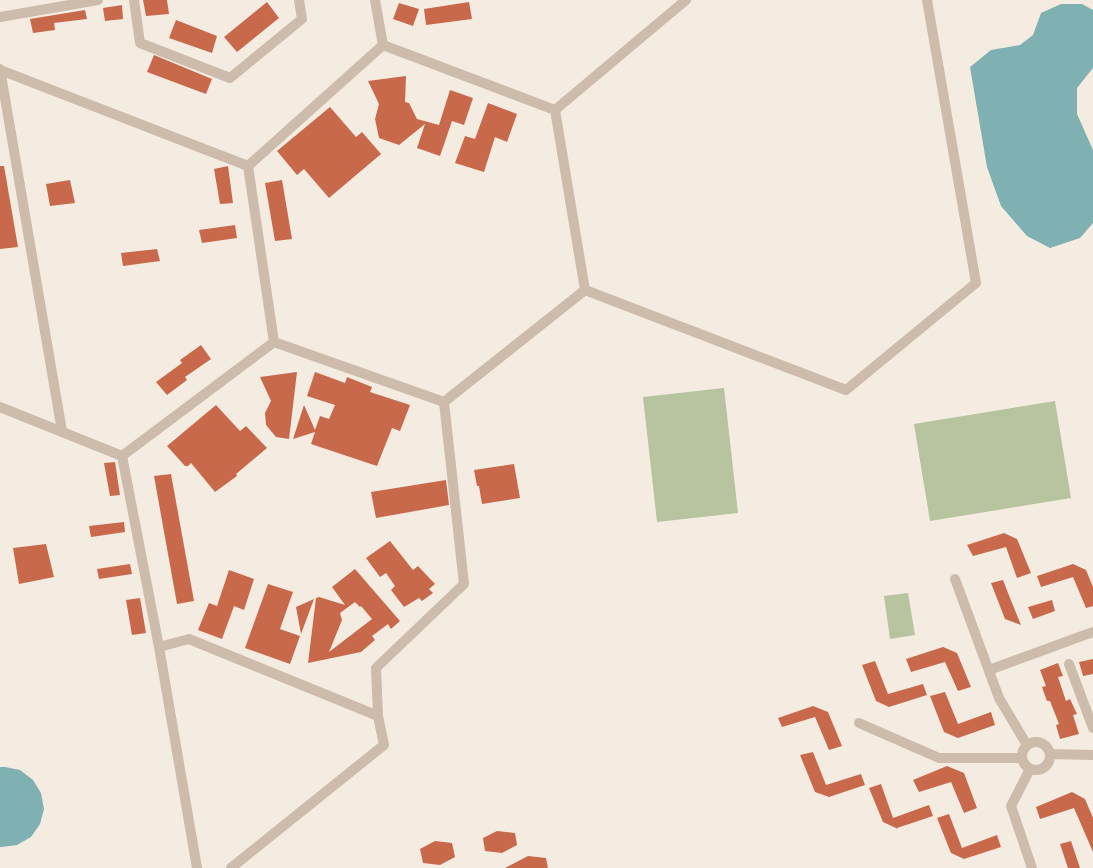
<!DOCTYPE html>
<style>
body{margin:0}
canvas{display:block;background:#f4ebe1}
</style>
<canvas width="1093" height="868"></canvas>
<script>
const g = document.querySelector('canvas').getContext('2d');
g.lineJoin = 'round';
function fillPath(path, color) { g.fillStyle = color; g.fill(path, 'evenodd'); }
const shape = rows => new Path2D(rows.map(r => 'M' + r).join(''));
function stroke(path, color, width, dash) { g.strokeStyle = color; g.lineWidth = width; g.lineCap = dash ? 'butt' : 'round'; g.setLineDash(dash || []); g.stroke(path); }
fillPath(shape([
 [724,388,738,513,657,522,643,397],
 [1055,401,1071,498,930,521,914,424],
 [908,593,915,635,890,639,884,596]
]), '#b8c4a0');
fillPath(shape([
 [1061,4,1082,4,1093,10,1093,68,1077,88,1077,114,1093,150,1093,223,1080,238,1050,248,1027,236,1001,206,987,167,970,67,991,50,1020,45,1033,35,1041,13],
 [0,767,5,767,20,770,33,780,41,793,44,809,40,824,31,837,17,845,2,847,0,847]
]), '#7fb0b2');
fillPath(shape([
 [143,0,167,0,169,14,146,16],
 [267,2,279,18,237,52,224,37],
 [469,2,472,19,426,25,424,9],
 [399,3,419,9,413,26,393,19],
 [122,5,123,19,105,21,103,8],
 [85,10,87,19,54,23,55,30,33,33,30,19],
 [176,20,217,36,212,53,169,38],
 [154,55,212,79,206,94,147,72],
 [406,76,405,102,409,103,417,119,439,125,450,90,473,98,464,125,452,121,440,156,417,148,425,124,399,145,379,138,375,119,379,104,368,81],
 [488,103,517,114,507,142,495,137,484,172,455,163,465,136,475,139],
 [330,107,356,137,362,132,381,154,329,198,304,169,297,175,277,151],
 [0,166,4,166,18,247,0,249],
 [228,166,233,203,220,204,214,169],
 [70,180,75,203,50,206,46,184],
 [282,180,292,239,275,241,265,183],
 [235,225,237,238,202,243,199,230],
 [157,249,160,261,123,266,121,253],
 [201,345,211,359,185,377,187,380,167,395,156,382,182,363,180,360],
 [297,372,289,439,276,437,266,425,265,413,271,401,260,377],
 [315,372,345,383,347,377,372,387,370,392,410,405,400,431,392,428,377,466,311,444,315,432,293,439,304,405,315,430,320,416,329,419,335,405,307,396],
 [216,405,240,431,246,426,267,448,236,474,237,476,215,492,191,463,188,466,185,466,167,446],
 [115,462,120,495,110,496,104,463],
 [514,464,520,498,482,504,479,486,477,486,474,470],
 [171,474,194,601,177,604,154,476],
 [446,480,449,505,376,518,371,492],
 [124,522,125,532,91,537,89,526],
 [1004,533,1017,539,1031,573,1017,578,1006,547,973,556,967,545],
 [390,541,413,570,418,566,435,584,429,589,433,593,422,601,419,598,404,607,391,590,395,586,386,573,380,577,366,558],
 [46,544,54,577,19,584,13,548],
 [130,564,132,574,99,579,97,569],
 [1073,564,1086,570,1093,587,1093,606,1086,608,1073,577,1041,587,1037,576],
 [355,569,400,621,391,629,388,624,372,636,375,640,361,652,308,663,316,598,319,597,345,605,332,587],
 [355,602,360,607,361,606,372,619,329,652,342,620,340,613],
 [229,570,254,579,244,610,234,606,222,639,198,630,209,603,217,606],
 [1003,580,1008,593,1021,625,1005,619,991,583],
 [268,584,293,592,280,629,300,636,290,664,245,648],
 [140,598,146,633,132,635,126,600],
 [314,599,301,634,296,607],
 [1052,600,1055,611,1033,619,1028,607],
 [943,647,957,653,971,687,958,691,945,662,911,672,906,659],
 [1093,659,1093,674,1083,676,1079,662],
 [875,661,888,694,923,684,927,695,889,707,876,701,862,665],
 [1058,663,1063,676,1058,677,1066,701,1070,699,1077,714,1073,715,1079,734,1060,739,1056,725,1059,724,1050,701,1047,701,1042,687,1046,686,1040,670],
 [945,692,958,724,991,712,995,725,958,738,944,732,930,696],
 [813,706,828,712,842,746,829,750,815,717,782,727,778,718],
 [813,752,826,785,861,774,865,785,829,797,815,792,800,755],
 [947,766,964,773,977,808,964,813,951,782,919,792,913,780],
 [881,784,893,818,929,805,933,816,897,828,898,829,883,822,869,788],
 [1072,792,1085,799,1093,818,1093,852,1074,808,1040,819,1036,807],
 [949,814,962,848,997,835,1001,847,964,859,951,853,937,818],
 [497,831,515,833,517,845,502,853,485,851,483,838],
 [435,841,452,843,455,857,440,865,423,863,420,849],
 [1071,841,1080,868,1068,868,1060,844],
 [528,856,546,858,548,868,505,868]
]), '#c8694b');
stroke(shape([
 [134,0,140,43,230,78,302,19,299,0],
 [375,0,383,45,555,110],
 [0,17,98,0],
 [0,69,62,431],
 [0,70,248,166],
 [555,110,585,290,846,390,976,283,927,0],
 [555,110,686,0],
 [274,342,248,166,383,45],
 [0,407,122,456,159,647,197,868],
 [122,456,274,342,444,402,585,290],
 [955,579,999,698,1027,745],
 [159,647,189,639,378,716],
 [1069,664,1093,728],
 [989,670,1093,632],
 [859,723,939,758,1022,758],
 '1022 756a14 14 0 1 1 28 0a14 14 0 1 1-28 0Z',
 [1050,754,1093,755],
 [1030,769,1011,806,1032,868],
 [231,868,384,745,378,716,376,668,464,584,444,402]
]), '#cdbbac', 10);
</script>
